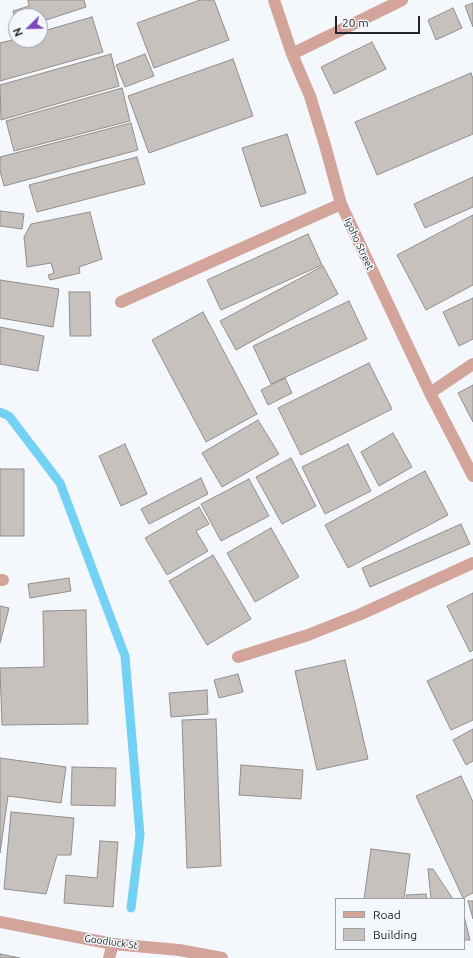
<!DOCTYPE html>
<style>
body{margin:0}
#map{position:relative;width:473px;height:958px;overflow:hidden;background:#f4f8fd;font-family:Ubuntu,sans-serif}
canvas{display:block}
.legend{position:absolute;left:335px;top:898px;width:130px;height:52px;box-sizing:border-box;background:#f4f8fd;border:1px solid #a0a3a7;margin:0;padding:5px 7px;list-style:none;font-size:12px;color:#232426}
.legend li{display:flex;align-items:center;gap:8px;height:20px}
.legend b{width:20px;border:1px solid #a0a3a7}
.north{position:absolute;left:8px;top:8px;width:40px;height:40px;box-sizing:border-box;background:#f4f8fd;border:1px solid #a0a3a7;border-radius:50%;rotate:247deg;font-size:11px;font-weight:700;line-height:16px;text-align:center;color:#232426}
.north::after{content:'';display:block;margin:auto;width:14px;height:18px;background:#7d47be;clip-path:polygon(50% 0,100% 100%,50% 72%,0 100%)}
.scale{position:absolute;left:335px;top:16px;width:85px;height:18px;box-sizing:border-box;border:2px solid #232426;border-top:0;padding-left:5px;font-size:12px;line-height:14px;white-space:nowrap;color:#232426;-webkit-text-stroke:3px #f4f8fd;paint-order:stroke}
</style>
<div id="map">
<canvas width="473" height="958"></canvas>
<ul class="legend">
<li><b style="height:5px;background:#d2a49a"></b>Road</li>
<li><b style="height:11px;background:#c7c1bd"></b>Building</li>
</ul>
<div class="north">N</div>
<div class="scale">20 m</div>
</div>
<script>
const g = document.querySelector('canvas').getContext('2d');
g.lineJoin = 'round';
const shape = rows => new Path2D(rows.map(r => 'M' + r).join(''));
function stroke(path, color, width, dash) { g.strokeStyle = color; g.lineWidth = width; g.lineCap = dash ? 'butt' : 'round'; g.setLineDash(dash || []); g.stroke(path); }
function fillPath(path, color) { g.fillStyle = color; g.fill(path, 'evenodd'); }
function write(font, color, halo, rows, align = 'center') {
  g.font = font + ' Ubuntu,sans-serif'; g.lineWidth = 3; g.setLineDash([]); g.textBaseline = 'middle'; g.strokeStyle = halo; g.fillStyle = color; for (const [text, x, y, turn = 0] of rows) {
    g.save(); g.translate(x, y); g.rotate((+turn || 0) * Math.PI / 180); g.textAlign = isNaN(turn) ? turn : align; if (halo) g.strokeText(text, 0, 0); g.fillText(text, 0, 0); g.restore();
  }
}
stroke(shape([
 [0,412,9,416,60,483,125,656,140,835,131,908]
]), '#73d1f4', 9);
const building = shape([
 [28,0,84,0,86,7,40,22,40,16,16,16,16,22,13,11,29,6,28,0],
 [200,0,214,0,229,40,154,68,137,23,200,0],
 [473,3,473,27,465,6,473,3],
 [453,8,462,28,436,40,428,20,453,8],
 [92,17,103,52,0,81,0,43,16,39,16,40,40,40,40,32,92,17],
 [372,42,386,69,334,94,321,67,372,42],
 [111,54,119,86,1,120,0,85,111,54],
 [145,54,154,76,125,87,116,65,145,54],
 [233,59,253,116,149,153,128,96,233,59],
 [471,73,473,79,473,134,377,175,355,122,471,73],
 [122,88,130,121,14,151,6,121,122,88],
 [131,123,138,150,4,186,0,171,0,157,131,123],
 [287,134,306,193,261,207,242,148,287,134],
 [137,157,145,184,37,212,29,185,137,157],
 [473,177,473,207,425,228,414,204,473,177],
 [0,211,24,214,22,229,0,226,0,211],
 [90,212,102,259,79,267,80,273,50,280,48,275,54,273,51,263,27,267,24,237,31,224,90,212],
 [473,215,473,285,426,310,397,255,473,215],
 [308,234,322,265,221,310,207,280,308,234],
 [323,266,338,294,236,350,220,321,323,266],
 [0,280,59,289,53,327,0,318,0,280],
 [69,292,90,292,91,336,70,336,69,292],
 [473,298,473,339,459,346,443,312,473,298],
 [349,301,367,339,271,384,253,346,349,301],
 [203,312,257,414,206,442,152,340,203,312],
 [0,327,44,336,38,371,0,364,0,327],
 [369,363,392,409,301,455,278,408,369,363],
 [285,378,292,393,268,405,261,390,285,378],
 [473,385,473,422,458,393,473,385],
 [258,420,279,454,222,487,202,453,258,420],
 [393,433,412,467,379,486,361,452,393,433],
 [125,444,147,494,121,506,99,456,125,444],
 [348,444,371,491,325,514,302,467,348,444],
 [291,458,316,506,282,524,256,477,291,458],
 [0,469,24,469,24,536,0,536,0,469],
 [425,471,448,515,348,568,325,525,425,471],
 [201,478,208,494,149,524,141,509,201,478],
 [249,479,269,516,221,541,201,504,249,479],
 [199,507,209,524,196,531,208,551,167,575,145,538,199,507],
 [461,524,470,544,370,587,362,568,461,524],
 [271,528,299,577,255,602,227,553,271,528],
 [213,555,251,619,207,645,169,581,213,555],
 [69,578,71,591,30,598,28,584,69,578],
 [473,593,473,650,470,652,447,606,473,593],
 [0,606,9,608,0,643,0,606],
 [86,610,88,724,2,725,0,668,44,667,43,611,86,610],
 [473,659,473,720,451,730,427,681,473,659],
 [345,660,368,759,317,770,295,671,345,660],
 [238,674,243,692,219,698,214,680,238,674],
 [207,690,208,714,171,717,169,693,207,690],
 [216,719,221,866,187,868,182,720,216,719],
 [473,729,473,761,466,765,453,740,473,729],
 [0,758,66,767,61,803,8,796,0,853,0,758],
 [241,765,303,770,301,799,239,795,241,765],
 [72,767,116,768,115,806,71,805,72,767],
 [461,776,473,802,473,893,463,898,416,796,461,776],
 [11,812,74,818,71,855,57,855,46,894,4,889,11,812],
 [100,841,118,842,113,907,64,903,66,875,97,878,100,841],
 [371,849,410,854,404,899,364,899,371,849],
 [428,869,433,869,453,899,431,899,428,869],
 [426,894,427,899,407,899,406,895,426,894],
 [468,901,473,901,473,919,468,901],
 [464,916,470,940,464,940,464,916],
 [0,954,20,958,0,958,0,954]
]);
fillPath(building, '#c7c1bd');
stroke(building, '#948e8b', 1);
stroke(shape([
 [274,0,292,54,310,96,325,145,341,204,430,393,473,476],
 [292,54,402,0],
 [121,302,341,204],
 [430,393,473,364],
 [0,580,3,580],
 [238,657,308,635,361,614,473,563],
 [109,958,113,944]
]), '#d2a49a', 12);
stroke(shape([
 [0,922,113,944,179,950,222,958]
]), '#d2a49a', 12);
write('10px', '#232426', '#f4f8fd', [
 ["Igoho Street",359,244,65],
 ["Goodluck St",111,942,8]
]);
</script>
